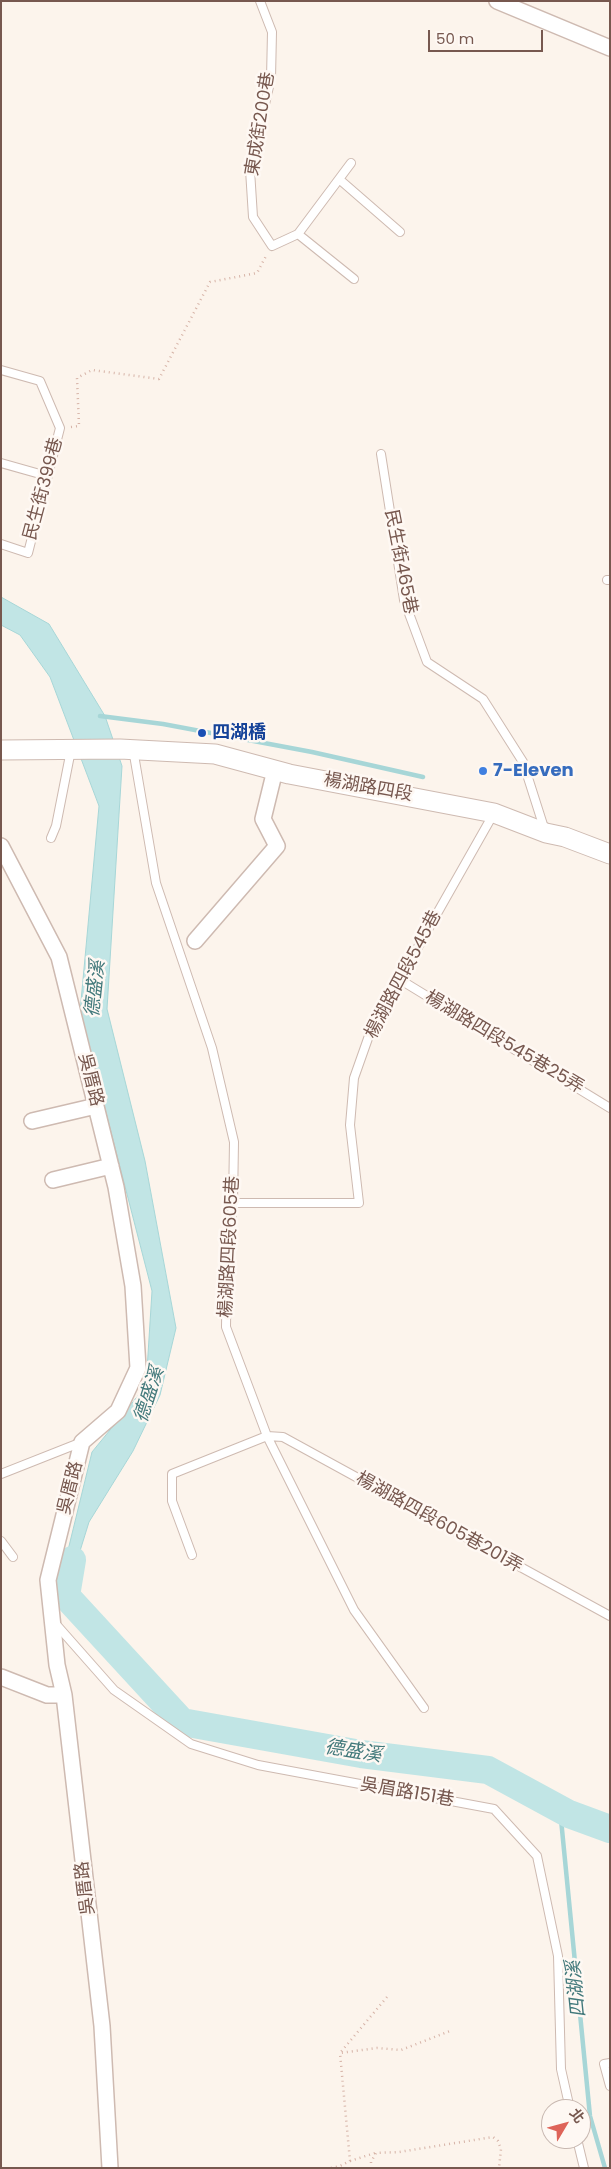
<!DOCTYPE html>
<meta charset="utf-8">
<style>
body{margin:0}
#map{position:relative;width:611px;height:2169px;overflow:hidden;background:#fcf4ec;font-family:Poppins,"Noto Sans TC",sans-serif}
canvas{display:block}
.frame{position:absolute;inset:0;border:2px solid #77584f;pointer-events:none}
.north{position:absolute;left:541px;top:2099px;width:50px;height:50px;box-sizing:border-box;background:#fef8f3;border:1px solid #c8b8b1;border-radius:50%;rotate:53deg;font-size:14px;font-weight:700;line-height:20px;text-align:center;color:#77584f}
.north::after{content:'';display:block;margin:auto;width:18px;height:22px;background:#de6459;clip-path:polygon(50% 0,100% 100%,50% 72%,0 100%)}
.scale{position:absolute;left:428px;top:30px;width:115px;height:22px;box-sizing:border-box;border:2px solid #77584f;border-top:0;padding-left:6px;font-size:15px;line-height:18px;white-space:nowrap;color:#77584f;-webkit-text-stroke:4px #fef8f3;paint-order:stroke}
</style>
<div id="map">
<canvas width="611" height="2169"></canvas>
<div class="frame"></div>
<div class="north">北</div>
<div class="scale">50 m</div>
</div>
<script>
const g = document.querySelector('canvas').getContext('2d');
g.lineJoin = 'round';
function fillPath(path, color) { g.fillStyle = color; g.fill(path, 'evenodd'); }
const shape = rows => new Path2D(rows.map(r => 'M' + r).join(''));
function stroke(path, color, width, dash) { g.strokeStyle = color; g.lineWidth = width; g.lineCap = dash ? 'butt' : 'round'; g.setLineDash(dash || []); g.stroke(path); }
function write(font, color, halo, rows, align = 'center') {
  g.font = font + ' Poppins,"Noto Sans TC",sans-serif'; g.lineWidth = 5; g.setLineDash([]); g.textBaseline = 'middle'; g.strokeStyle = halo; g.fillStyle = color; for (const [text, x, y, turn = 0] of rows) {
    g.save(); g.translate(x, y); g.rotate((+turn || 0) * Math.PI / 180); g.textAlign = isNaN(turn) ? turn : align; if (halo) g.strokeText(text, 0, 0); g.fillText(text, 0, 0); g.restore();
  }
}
const water = shape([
 [1,597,49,624,105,716,122,766,107,1009,145,1161,176,1328,160,1395,133,1451,89,1522,66,1596,59,1587,92,1452,146,1386,152,1291,80,1012,99,806,50,677,20,635,1,625,1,597]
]);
fillPath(water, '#c1e5e5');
stroke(water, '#a7d6d7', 1);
stroke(shape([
 [100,716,163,724,312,752,423,777],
 [560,1809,590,2116,605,2168]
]), '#a7d6d7', 4.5);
stroke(shape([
 [72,1560,66,1596,182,1722,361,1754,488,1770,569,1814,610,1829]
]), '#c1e5e5', 28);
const service = shape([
 [260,1,272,32,271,78,250,170,253,217,272,246,298,234,351,163],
 [339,179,400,232],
 [298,234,354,279],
 [1,370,40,381,60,428,28,553,1,544],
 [381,454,404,600,427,662,483,699,523,762,545,831],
 [1,463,47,476],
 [607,580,610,580],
 [133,749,156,883,212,1048,234,1142,233,1203,227,1262,226,1327,267,1436,354,1610,424,1708],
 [51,838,56,826,71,750],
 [399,979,610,1108],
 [233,1203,359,1203,350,1125,354,1078,371,1030,494,813],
 [1,1474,82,1442],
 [1,1541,13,1557],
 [192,1555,172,1501,172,1474,267,1436,283,1437,610,1616],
 [54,1622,114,1690,191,1744,258,1765,494,1809,537,1856,558,1956,561,2069,570,2109],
 [610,2063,604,2064,610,2086],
 [577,2139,584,2168]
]);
const minor = shape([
 [497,1,610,48],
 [1,846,59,957,116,1187,133,1286,138,1368,118,1411,82,1442,48,1580,57,1665,64,1695,102,2026,110,2168],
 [195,941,277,846,263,819,275,770],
 [32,1121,96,1106],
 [53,1180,111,1166],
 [1,1677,47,1695,64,1695]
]);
const tertiary = shape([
 [1,750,120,749,215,754,289,774,494,813,546,833,565,837,610,854]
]);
stroke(service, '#cebab1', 10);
stroke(minor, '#cebab1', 18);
stroke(tertiary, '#cebab1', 21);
stroke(shape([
 [71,427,79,426,77,378,92,370,159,379,210,282,257,273,266,256],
 [387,1997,340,2053,377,2048,401,2050,450,2031],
 [350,2161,375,2153],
 [331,2168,340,2166,350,2161,340,2053],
 [371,2168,371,2162,376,2153,399,2152,493,2137,498,2141,501,2149,499,2168]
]), '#d6b3a7', 2.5, [1, 4]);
stroke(service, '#fff', 8);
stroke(minor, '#fff', 15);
stroke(tertiary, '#fff', 19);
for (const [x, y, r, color] of [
 [202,733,5,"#1a4fb4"],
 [483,771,5,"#3f7fe0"]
]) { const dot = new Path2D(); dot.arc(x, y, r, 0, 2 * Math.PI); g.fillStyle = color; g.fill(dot); stroke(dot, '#fef8f3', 2); }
write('18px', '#77584f', '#fef8f3', [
 ["東成街200巷",261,124,-81],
 ["民生街399巷",44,489,-75],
 ["民生街465巷",400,562,79],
 ["楊湖路四段",368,788,10],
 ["楊湖路四段545巷",404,975,-62],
 ["楊湖路四段545巷25弄",504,1043,31],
 ["吳厝路",90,1080,76],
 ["楊湖路四段605巷",230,1247,-87],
 ["吳厝路",71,1488,-76],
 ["楊湖路四段605巷201弄",439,1523,29],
 ["吳眉路151巷",407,1793,10],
 ["吳厝路",86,1888,-97]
]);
write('bold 18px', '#164399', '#fef8f3', [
 ["四湖橋",212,733]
], 'left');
write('bold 18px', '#366cbe', '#fef8f3', [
 ["7-Eleven",493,771]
], 'left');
write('italic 19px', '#42797b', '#fef8f3', [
 ["德盛溪",96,989,-84],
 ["德盛溪",150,1395,-72],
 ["德盛溪",353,1752,9],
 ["四湖溪",577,1989,-96]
]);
</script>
